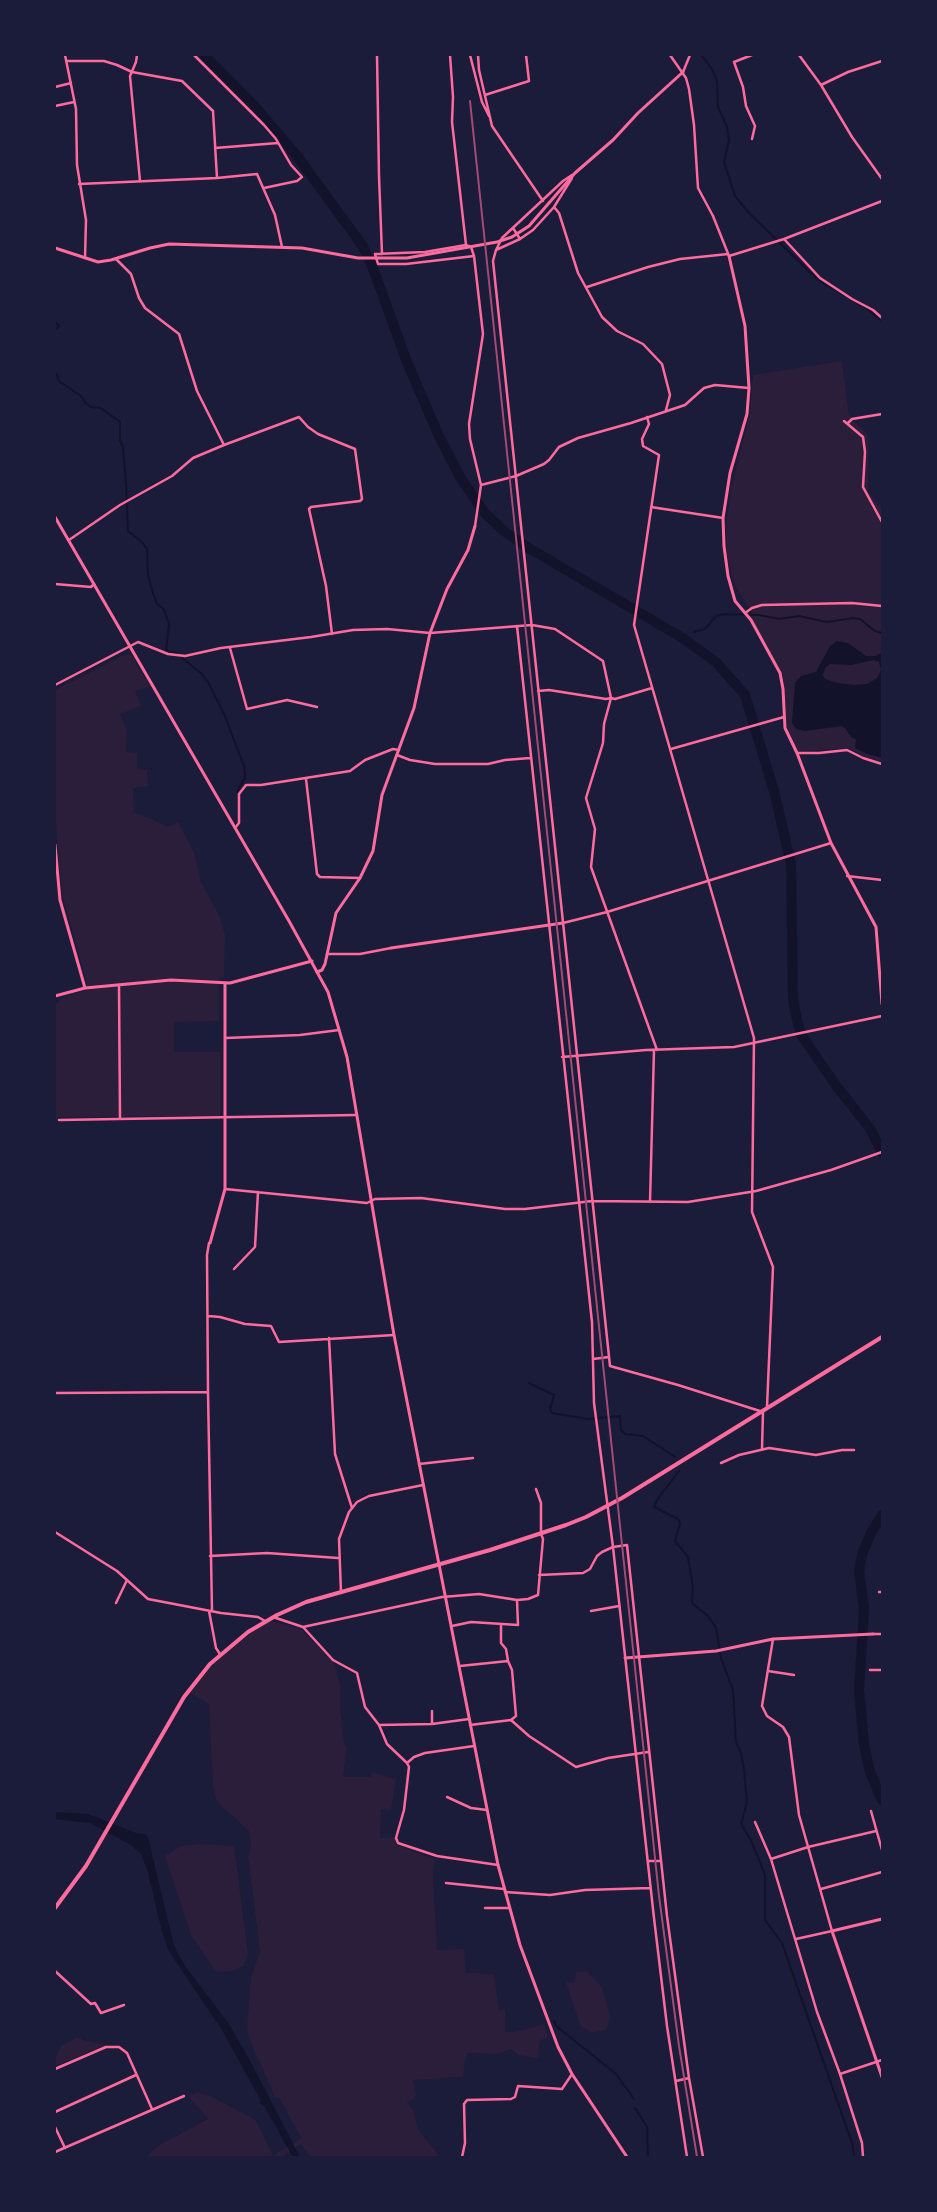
<!DOCTYPE html>
<style>
body{margin:0}
#map{position:relative;width:937px;height:2212px;overflow:hidden;background:#1b1b3a;font-family:"Alegreya Sans",sans-serif}
canvas{display:block}
.frame{position:absolute;inset:0;border:56px solid #1b1b3a;pointer-events:none}
</style>
<div id="map">
<canvas width="937" height="2212"></canvas>
<div class="frame"></div>
</div>
<script>
const g = document.querySelector('canvas').getContext('2d');
g.lineJoin = 'round';
function fillPath(path, color) { g.fillStyle = color; g.fill(path, 'evenodd'); }
const shape = rows => new Path2D(rows.map(r => 'M' + r).join(''));
function stroke(path, color, width, dash) { g.strokeStyle = color; g.lineWidth = width; g.lineCap = dash ? 'butt' : 'round'; g.setLineDash(dash || []); g.stroke(path); }
fillPath(shape([
 [842,361,849,416,867,433,869,438,868,492,882,508,882,761,866,757,849,748,797,751,787,726,784,689,780,671,751,617,752,613,735,586,727,553,726,526,732,484,750,413,753,375],
 [124,655,131,655,150,686,135,691,141,706,120,714,127,730,126,752,137,753,137,769,147,770,148,786,133,788,134,813,152,819,167,827,178,822,194,852,201,882,220,917,225,935,224,977,220,978,219,990,219,1021,174,1022,174,1052,220,1052,220,1116,57,1117,55,1130,55,1004,64,997,85,991,87,984,62,894,55,814,55,690],
 [271,1621,301,1629,334,1663,340,1685,340,1709,344,1743,347,1748,343,1777,371,1777,371,1772,396,1779,391,1810,381,1809,380,1838,394,1837,396,1845,435,1859,433,1875,437,1950,464,1949,466,1973,494,1974,499,2010,505,2010,505,2032,515,2032,544,2024,549,2038,540,2040,538,2058,518,2055,511,2049,497,2054,468,2053,465,2058,463,2077,413,2080,416,2094,414,2099,407,2102,413,2110,418,2129,440,2157,310,2157,301,2144,282,2157,146,2157,158,2146,208,2119,188,2096,197,2092,212,2097,256,2120,273,2156,301,2138,279,2097,275,2097,249,2038,247,2027,251,1978,260,1951,248,1857,251,1848,249,1831,217,1802,213,1787,209,1704,190,1693,207,1671,222,1656,250,1634],
 [200,1844,234,1846,248,1953,243,1966,232,1971,216,1972,191,1935,165,1856,181,1846],
 [587,1971,602,1987,610,2016,607,2029,593,2033,581,2027,566,1982,574,1983,576,1972],
 [78,2037,83,2040,106,2045,55,2066,55,2059,61,2046]
]), '#2a1e3b');
fillPath(shape([
 [837,641,848,643,866,656,876,656,882,652,882,758,867,754,855,748,856,740,850,736,845,728,842,726,805,731,796,729,792,723,795,683,801,676,816,672,830,646],
 [874,660,879,662,881,670,877,678,867,684,854,685,838,683,825,679,823,675,825,668,830,664,851,665],
 [55,1812,88,1814,136,1833,144,1834,148,1837,173,1942,177,1952,185,1966,229,2024,248,2057,300,2157,292,2156,265,2107,260,2103,260,2099,222,2030,168,1950,162,1931,147,1869,141,1854,131,1845,90,1823,55,1819]
]), '#12122b');
stroke(shape([
 [701,55,712,69,717,81,718,107,727,127,729,140,724,162,735,196,749,213,818,280,866,308,882,321],
 [55,322,59,326,55,330],
 [55,372,60,382,81,396,86,403,91,407,101,408,120,422,120,440,123,447,126,483,128,531,142,542,147,549,148,575,152,590,157,604,164,609,169,624,166,651,176,653,202,674,209,684,224,714,244,766,245,777,237,792],
 [694,632,705,629,716,616,723,614,759,615,779,619,799,616,827,622,853,618,860,619,875,631,882,633],
 [529,1383,554,1395,550,1409,552,1413,588,1419,620,1416,621,1430,625,1434,643,1436,675,1457],
 [679,1471,657,1500,654,1507,678,1519,680,1523,675,1541,688,1557,693,1588,692,1603,708,1616,716,1628,721,1658,733,1690,736,1742,741,1753,744,1769,747,1802,741,1824,751,1840,765,1875,765,1920,782,1943,853,2146,854,2157],
 [554,2021,556,2026,616,2074,634,2099],
 [635,2108,647,2127,648,2157]
]), '#12122b', 2);
stroke(shape([
 [204,55,258,110,297,156,362,245,371,263,407,362,438,434,460,477,484,512,504,531,527,547,681,637,716,662,745,695,774,791,791,864,793,1000,798,1024,802,1036,835,1084,871,1130,882,1153],
 [882,1515,871,1533,862,1554,859,1571,864,1609,859,1690,864,1745,870,1772,882,1800]
]), '#12122b', 10);
stroke(shape([
 [65,55,76,109,77,165,86,220,85,258],
 [137,55,136,62,130,76,140,181],
 [194,55,264,125,276,139,291,165,302,177,297,181,264,188],
 [377,55,379,176,382,254],
 [450,55,453,97,452,122,466,245],
 [470,55,482,102,489,116],
 [478,55,479,70,492,126,543,201],
 [670,55,686,78,689,89,694,125,698,188,713,216,729,256,784,239,882,201],
 [752,55,734,62,743,87,746,106,755,126,752,139],
 [799,55,821,85,852,137,882,179],
 [67,61,104,61,117,65,132,72,182,81,213,111,217,178],
 [683,72,690,55],
 [821,85,848,72,882,61],
 [55,87,71,83],
 [485,95,529,81,526,55],
 [55,106,74,102],
 [215,148,278,143],
 [572,175,563,181,502,238,496,250,493,261,610,1366,678,1385,763,1412,762,1449],
 [79,184,217,178,257,174,275,215,282,247],
 [554,207,559,213,578,273,602,317,617,331,643,344,662,364,670,395,666,410],
 [513,228,520,239],
 [784,239,820,278,852,299,873,310,882,318],
 [496,250,520,239,533,230,554,207,572,178],
 [474,256,406,264,378,264,375,254,425,252,466,245,471,247,474,256,483,334,469,424,470,439,481,485,475,526],
 [116,259,131,274,139,298,145,308,179,334,197,391,224,445,299,417,308,427,318,434,355,449,362,499,360,501,311,507,309,509,326,586,332,634],
 [587,287,648,267,680,259,728,254],
 [647,417,649,424,642,439,643,446,659,455,634,625,754,1038,752,1212,773,1267,767,1407],
 [844,421,863,437,865,452,863,487,882,522],
 [848,423,852,419,882,414],
 [481,485,516,476,544,464,549,460,559,447,578,438,631,423,685,405,704,388,715,385,749,388],
 [651,507,723,518],
 [69,540,120,505,172,476,193,458,224,445],
 [55,584,91,587,94,584],
 [745,613,752,608,762,605,852,603,882,606],
 [517,626,592,1322,594,1403,613,1547,654,1918,667,2026,687,2157],
 [230,648,247,709,287,700,317,707],
 [55,685,138,642,168,654,185,656,221,648,311,637,353,630,387,629,430,633,532,625,555,629,603,661,611,698,615,699,652,688],
 [538,691,549,690,606,699,611,698,604,724,603,743,586,798,595,829,591,867,657,1050],
 [671,749,784,717],
 [797,753,819,753,847,750,863,758,882,764],
 [397,755,410,760,435,764,488,764,505,760,530,758],
 [306,779,317,874,320,877,360,878],
 [235,828,239,823,239,794,246,785,261,785,350,771,365,760,393,749,399,750],
 [847,876,882,880],
 [563,923,607,912,831,843],
 [327,954,360,954,391,948],
 [119,985,120,1118],
 [226,1038,300,1035,339,1030],
 [562,1057,646,1050,734,1047,882,1016],
 [59,1120,356,1115],
 [225,1189,367,1203,375,1199,421,1198,505,1209,525,1209,592,1201,688,1202,756,1191,831,1170,882,1152],
 [650,1202,654,1050],
 [209,1243,207,1255,208,1392,212,1611],
 [234,1269,255,1247,258,1192],
 [208,1316,220,1317,245,1324,271,1326,279,1342,394,1335],
 [329,1338,335,1454,352,1508],
 [593,1359,609,1357],
 [55,1393,208,1392],
 [721,1463,739,1455,769,1448,816,1455,842,1450,854,1450],
 [419,1464,473,1458],
 [536,1489,541,1503,541,1532],
 [55,1532,117,1571,148,1599,221,1613,258,1617,265,1621],
 [210,1556,267,1553,338,1558],
 [539,1575,583,1573,590,1569,597,1556,602,1552,613,1547,627,1545,667,1916,689,2078,703,2157],
 [879,1592,882,1592],
 [341,1593,339,1539,349,1512,357,1502,369,1496,423,1485],
 [116,1603,127,1580],
 [209,1611,216,1648,220,1654],
 [591,1611,619,1606],
 [273,1617,303,1627,333,1660,357,1673,365,1707,379,1725,387,1744,407,1763],
 [452,1626,471,1622,518,1625,517,1600],
 [303,1627,442,1597,479,1594,517,1600,528,1599,538,1595,543,1539,541,1534],
 [873,1634,882,1634],
 [773,1639,762,1706,767,1716,783,1727,789,1737,799,1815,832,1931,796,1939],
 [460,1666,508,1661],
 [870,1670,882,1670],
 [768,1671,794,1675],
 [511,1720,529,1736,576,1767,608,1758,648,1752],
 [432,1724,432,1711],
 [379,1725,432,1724,469,1719],
 [470,1725,511,1720,516,1716,512,1670,508,1661,506,1649,501,1643,501,1625],
 [474,1746,425,1753,414,1757,407,1763,409,1767,404,1810,396,1838,398,1843,437,1856,498,1865],
 [447,1797,471,1808,487,1810],
 [871,1811,882,1850],
 [755,1822,771,1859,817,2012,840,2074,862,2143,863,2157],
 [771,1859,808,1847,876,1831],
 [648,1861,660,1861],
 [446,1883,504,1889],
 [821,1889,882,1872],
 [505,1892,550,1895,585,1890,650,1888],
 [485,1908,509,1908],
 [55,1971,91,2004,95,2003,101,2013,124,2005],
 [55,2069,106,2047,119,2047,127,2053,152,2109],
 [840,2074,882,2060],
 [676,2081,689,2078],
 [55,2112,136,2075],
 [55,2127,65,2148],
 [55,2152,184,2096],
 [462,2157,465,2143,464,2104,467,2100,511,2099,515,2097,518,2086,562,2089,572,2074]
]), '#ff6b9d', 2.5);
stroke(shape([
 [55,248,98,262,111,260,150,248,169,244,302,248,358,258,407,258,497,242,512,237,529,226,575,173,613,140,638,113,683,72],
 [729,256,745,326,749,388,747,414,730,473,723,518,724,546,728,576,735,601,751,620,780,673,783,689,785,728,797,753,831,843,876,927,882,1004],
 [55,845,60,900,85,988],
 [391,948,563,923],
 [317,972,322,970,325,964,336,913,360,878,373,851,382,795,414,708,430,633,447,589,468,550,475,526],
 [55,996,85,988,171,980,230,983,312,961],
 [210,1243,225,1189,225,983],
 [625,1658,716,1651,773,1639,873,1634],
 [882,1919,832,1931,882,2077]
]), '#ff6b9d', 3);
stroke(shape([
 [55,517,289,921,328,992,347,1057,394,1335,498,1865,520,1945,558,2047,572,2074,627,2157]
]), '#ff6b9d', 3);
stroke(shape([
 [55,1908,86,1866,184,1697,210,1664,248,1632,277,1615,306,1602,490,1550,566,1525,586,1517,622,1498,882,1337]
]), '#ff6b9d', 4);
stroke(shape([
 [470,101,659,1896,679,2046,697,2157]
]), '#a44b75', 2);
</script>
